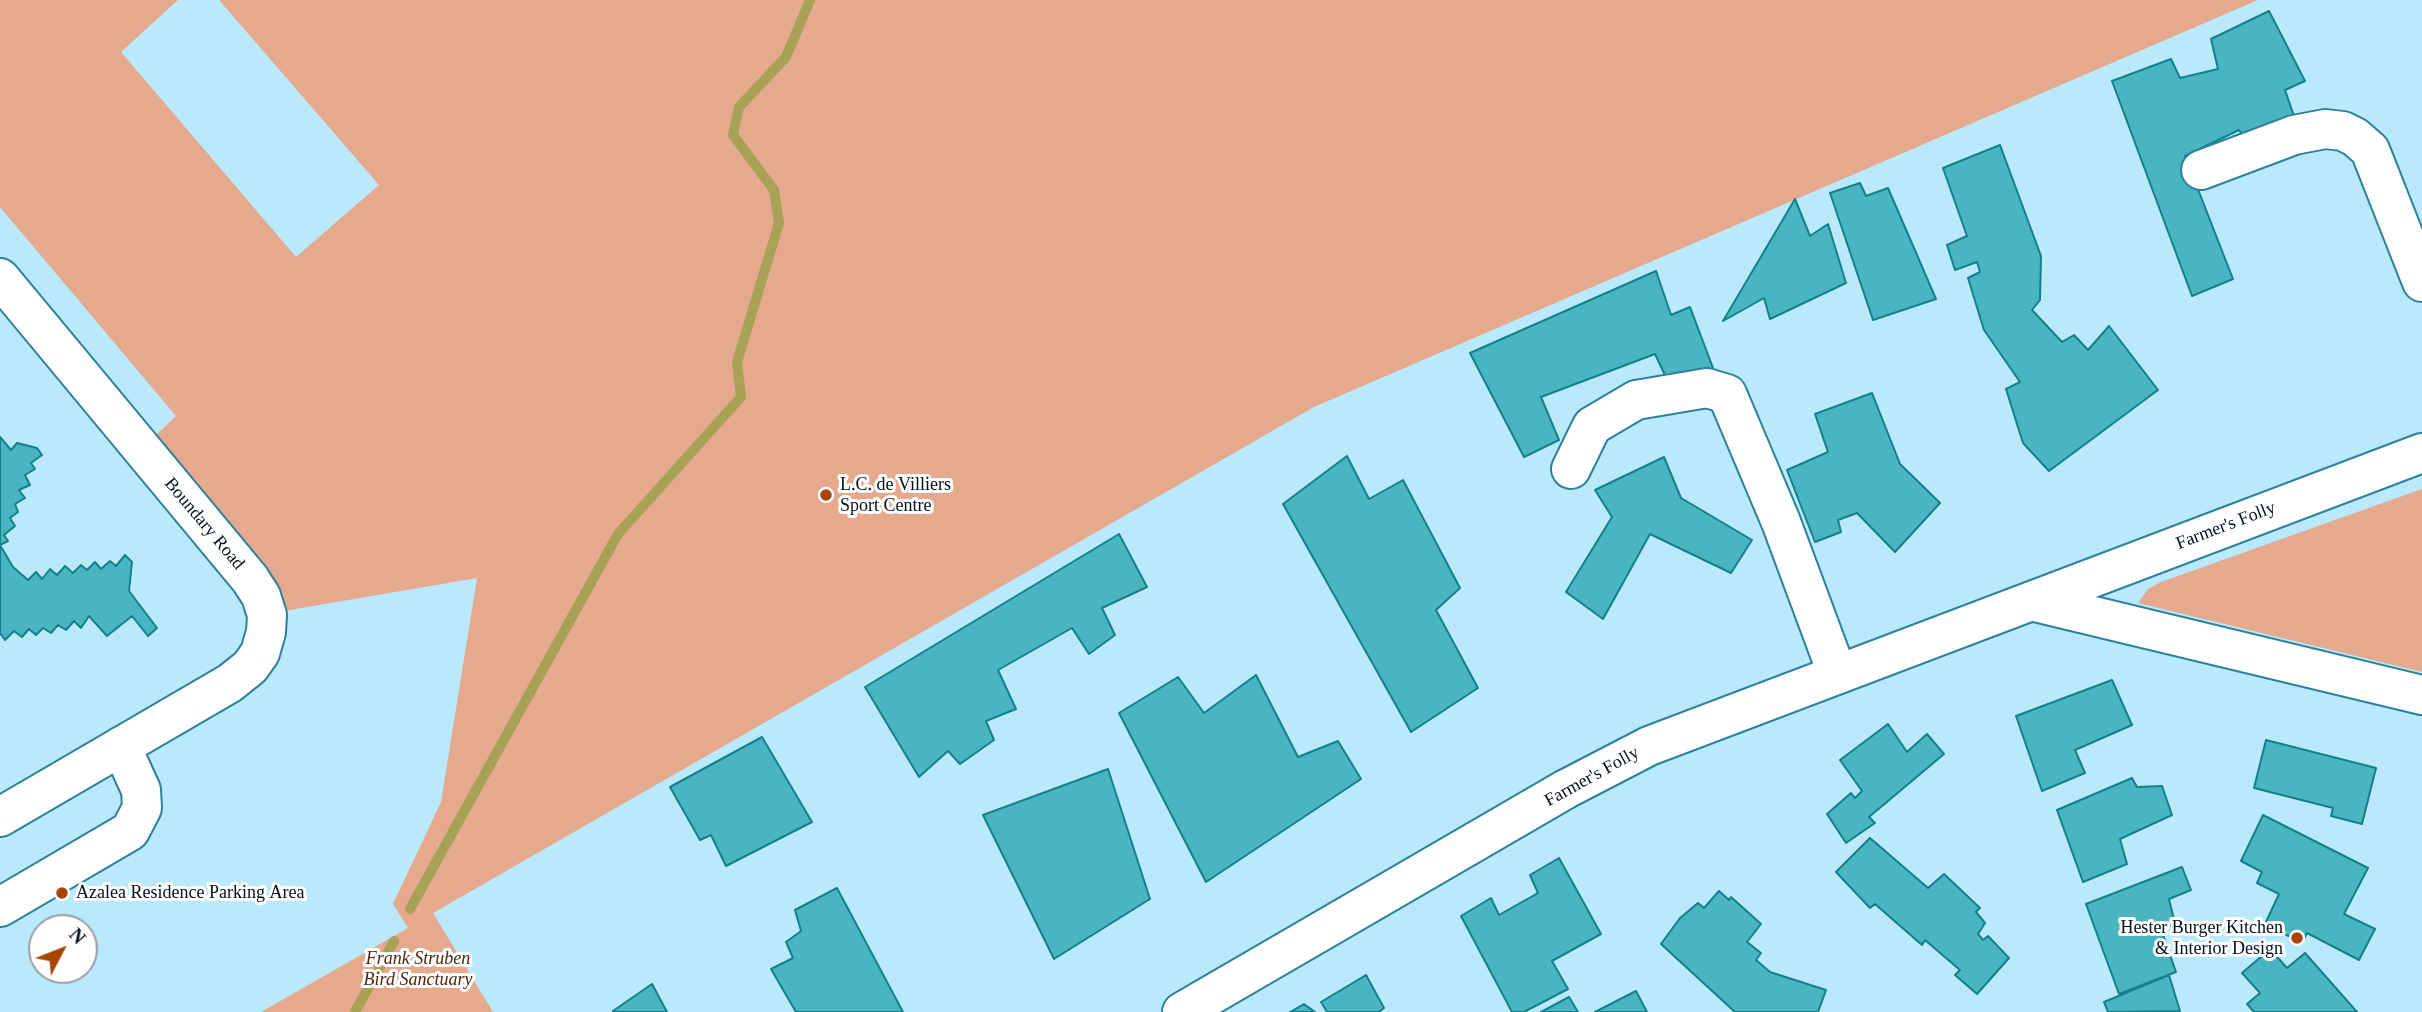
<!DOCTYPE html>
<style>
body{margin:0}
#map{position:relative;width:2422px;height:1012px;overflow:hidden;background:#bae9fc;font-family:Georgia,serif}
canvas{display:block}
.north{position:absolute;left:28px;top:914px;width:70px;height:70px;box-sizing:border-box;background:#fff;border:2px solid #99a0a3;border-radius:50%;rotate:48deg;font-size:19px;font-weight:700;line-height:28px;text-align:center;color:#001119}
.north::after{content:'';display:block;margin:auto;width:24px;height:32px;background:#a74506;clip-path:polygon(50% 0,100% 100%,50% 72%,0 100%)}
</style>
<div id="map">
<canvas width="2422" height="1012"></canvas>
<div class="north">N</div>
</div>
<script>
const g = document.querySelector('canvas').getContext('2d');
g.lineJoin = 'round';
function fillPath(path, color) { g.fillStyle = color; g.fill(path, 'evenodd'); }
const shape = rows => new Path2D(rows.map(r => 'M' + r).join(''));
function stroke(path, color, width, dash) { g.strokeStyle = color; g.lineWidth = width; g.lineCap = dash ? 'butt' : 'round'; g.setLineDash(dash || []); g.stroke(path); }
function write(font, color, halo, rows, align = 'center') {
  g.font = font + ' Georgia,serif'; g.lineWidth = 6; g.setLineDash([]); g.textBaseline = 'middle'; g.strokeStyle = halo; g.fillStyle = color; for (const [text, x, y, turn = 0] of rows) {
    g.save(); g.translate(x, y); g.rotate((+turn || 0) * Math.PI / 180); g.textAlign = isNaN(turn) ? turn : align; if (halo) g.strokeText(text, 0, 0); g.fillText(text, 0, 0); g.restore();
  }
}
fillPath(shape([
 [0,0,178,0,121,52,296,257,379,185,219,0,2258,0,1314,407,433,913,493,1012,261,1012,408,928,393,904,441,802,477,578,284,611,154,437,176,416,0,207],
 [2422,489,2422,672,2138,603,2148,589,2161,582]
]), '#e5a98e');
stroke(shape([
 [410,909,618,534,741,397,737,362,779,223,774,190,733,135,739,107,786,57,810,0],
 [355,1012,394,941]
]), '#a8a256', 10);
const building = shape([
 [2269,11,2305,81,2285,90,2296,122,2249,144,2239,130,2185,156,2233,279,2192,296,2112,81,2171,59,2180,78,2218,69,2211,39,2269,11],
 [2000,145,2041,256,2040,300,2032,310,2062,342,2074,335,2088,350,2109,326,2158,390,2049,471,2023,443,2006,389,2020,382,1984,330,1968,278,1980,272,1977,262,1955,270,1947,245,1967,236,1943,168,2000,145],
 [1860,183,1866,196,1888,188,1936,299,1873,320,1830,193,1860,183],
 [1795,199,1810,236,1828,224,1846,283,1770,319,1764,298,1723,321,1795,199],
 [1656,271,1671,315,1690,307,1713,368,1671,388,1655,354,1541,397,1559,440,1524,457,1470,353,1656,271],
 [1872,393,1900,464,1940,503,1895,552,1857,513,1838,520,1841,532,1815,542,1787,470,1828,452,1815,414,1872,393],
 [0,437,11,450,17,443,37,448,42,455,31,463,35,469,25,475,30,485,19,490,25,498,15,504,18,512,10,518,15,526,4,535,8,541,0,545,13,567,28,580,36,572,42,579,50,569,57,575,65,566,73,573,81,565,87,570,95,562,101,569,110,561,116,566,125,555,132,562,129,591,157,628,148,636,132,616,107,636,89,616,81,628,74,621,66,630,58,625,51,633,43,628,36,635,29,629,22,637,14,631,5,640,0,633,0,437],
 [1347,456,1369,499,1403,480,1460,588,1436,610,1478,688,1411,732,1283,504,1347,456],
 [1664,457,1681,498,1752,540,1731,573,1650,534,1603,619,1566,592,1612,517,1595,490,1664,457],
 [1119,534,1147,587,1102,608,1115,635,1089,654,1072,628,998,670,1016,709,986,721,994,740,960,764,948,751,919,777,865,687,1119,534],
 [1256,675,1298,757,1338,741,1361,779,1206,882,1119,713,1178,677,1204,713,1256,675],
 [2112,680,2132,725,2075,750,2085,773,2042,791,2016,716,2112,680],
 [1888,724,1907,752,1927,734,1944,754,1869,817,1875,823,1846,843,1827,814,1851,793,1855,798,1862,791,1840,760,1888,724],
 [762,737,812,822,726,866,711,835,700,840,670,787,762,737],
 [2266,740,2376,768,2362,824,2331,816,2333,808,2254,788,2266,740],
 [1108,769,1150,899,1054,959,983,815,1108,769],
 [2132,778,2137,787,2162,786,2172,815,2120,839,2127,864,2083,882,2057,810,2132,778],
 [2263,815,2368,868,2344,914,2375,929,2359,960,2307,933,2302,943,2265,924,2279,894,2257,883,2262,872,2241,861,2263,815],
 [1870,838,1928,888,1944,874,1980,908,1976,912,1985,923,1978,934,1983,940,1988,936,2009,958,1977,994,1955,975,1960,970,1925,940,1922,945,1875,904,1870,908,1836,872,1870,838],
 [1559,858,1601,934,1552,961,1568,989,1524,1012,1512,1012,1461,916,1491,898,1499,915,1538,893,1530,875,1559,858],
 [2182,867,2191,890,2169,899,2175,924,2161,929,2176,972,2119,994,2086,904,2182,867],
 [837,888,903,1012,796,1012,771,969,793,958,786,942,801,931,795,910,837,888],
 [1719,891,1729,900,1731,897,1761,924,1747,942,1761,953,1756,960,1770,972,1826,990,1818,1012,1735,1012,1661,944,1680,918,1698,903,1704,908,1719,891],
 [2270,949,2287,968,2305,953,2357,1012,2254,1012,2247,1004,2260,993,2242,973,2270,949],
 [1366,975,1384,1008,1379,1012,1327,1012,1321,1002,1366,975],
 [2169,975,2180,1011,2108,1012,2104,1002,2169,975],
 [652,984,667,1012,614,1012,613,1011,652,984],
 [1636,991,1647,1012,1595,1012,1636,991],
 [1569,997,1578,1012,1541,1012,1569,997],
 [1304,1004,1315,1012,1290,1012,1304,1004]
]);
fillPath(building, '#4ab5c0');
stroke(building, '#12818c', 2);
const minor = shape([
 [2201,170,2294,135,2325,129,2343,131,2355,137,2370,150,2422,282],
 [0,278,250,579,261,596,267,615,266,632,260,653,250,667,230,683,0,817],
 [1571,469,1592,426,1636,400,1707,388,1727,394,1781,522,1837,673],
 [2031,601,2422,695],
 [0,907,130,831,142,808,141,790,121,746],
 [1182,1012,1566,789,1649,746,2422,453]
]);
stroke(minor, '#2c819e', 42);
stroke(minor, '#fff', 38);
for (const [x, y, r, color] of [
 [826,495,7,"#a74506"],
 [62,893,7,"#a74506"],
 [2297,938,7,"#a74506"]
]) { const dot = new Path2D(); dot.arc(x, y, r, 0, 2 * Math.PI); g.fillStyle = color; g.fill(dot); stroke(dot, '#fff', 2.5); }
write('18px', '#001119', '#fff', [
 ["L.C. de Villiers",840,485],
 ["Sport Centre",840,506],
 ["Azalea Residence Parking Area",76,893],
 ["Hester Burger Kitchen",2283,928,"right"],
 ["& Interior Design",2283,949,"right"]
], 'left');
write('18px', '#001119', '#fff', [
 ["Boundary Road",204,524,50],
 ["Farmer's Folly",2226,526,-21],
 ["Farmer's Folly",1592,777,-29]
]);
write('italic 18px', '#53250e', '#fff', [
 ["Frank Struben",418,959],
 ["Bird Sanctuary",418,980]
]);
</script>
